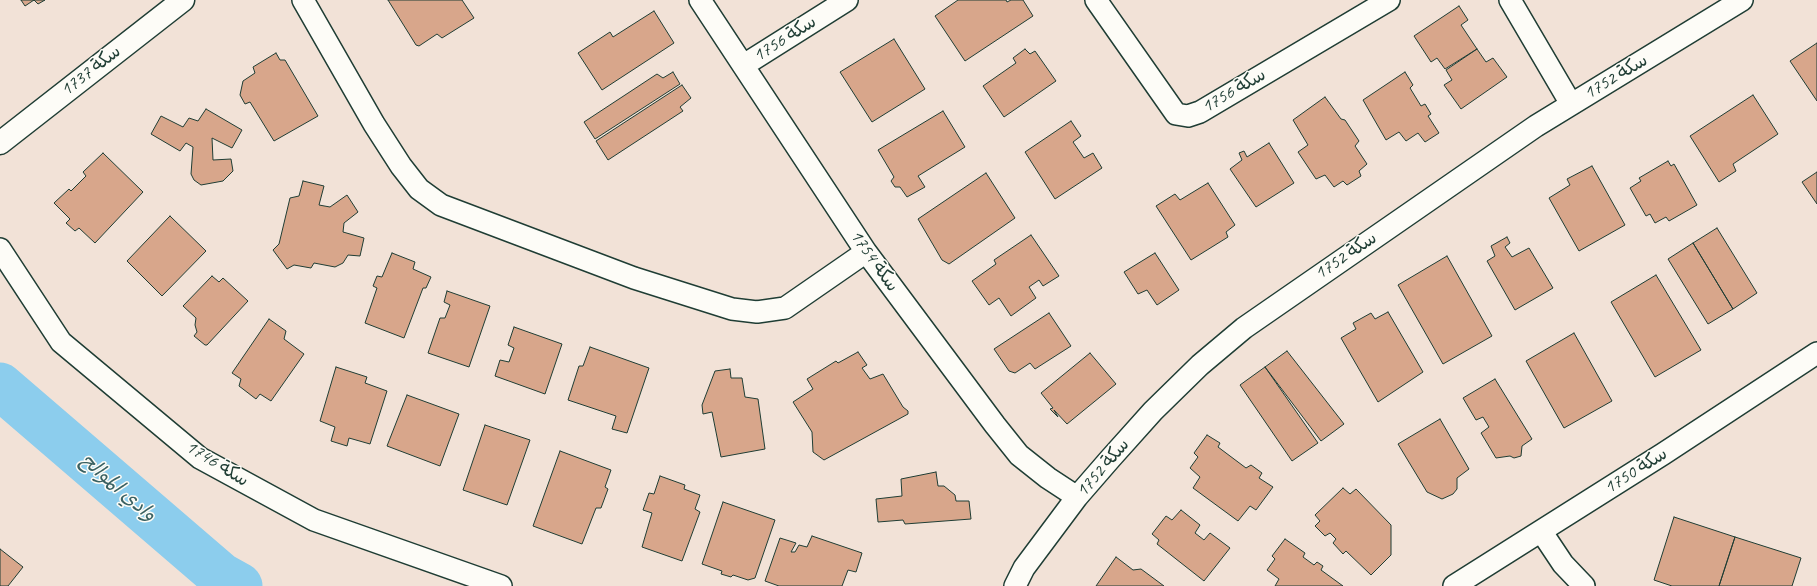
<!DOCTYPE html>
<meta charset="utf-8">
<style>
body{margin:0}
canvas{display:block;background:#f2e2d7}
</style>
<canvas width="1817" height="586"></canvas>
<script>
const g = document.querySelector('canvas').getContext('2d');
g.lineJoin = 'round';
const shape = rows => new Path2D(rows.map(r => 'M' + r).join(''));
function stroke(path, color, width, dash) { g.strokeStyle = color; g.lineWidth = width; g.lineCap = dash ? 'butt' : 'round'; g.setLineDash(dash || []); g.stroke(path); }
function fillPath(path, color) { g.fillStyle = color; g.fill(path, 'evenodd'); }
function write(font, color, halo, rows, align = 'center') {
  g.font = font + ' Caveat,"Playpen Sans Arabic",sans-serif'; g.lineWidth = 3; g.setLineDash([]); g.textBaseline = 'middle'; g.strokeStyle = halo; g.fillStyle = color; for (const [text, x, y, turn = 0] of rows) {
    g.save(); g.translate(x, y); g.rotate((+turn || 0) * Math.PI / 180); g.textAlign = isNaN(turn) ? turn : align; if (halo) g.strokeText(text, 0, 0); g.fillText(text, 0, 0); g.restore();
  }
}
stroke(shape([
 [0,386,221,576,239,586]
]), '#8ccded', 47);
const building = shape([
 [21,0,34,0,25,6,21,0],
 [34,0,45,0,38,4,34,0],
 [388,0,462,0,474,18,442,38,437,34,419,46,416,45,388,0],
 [958,0,1006,0,1007,2,1011,0,1023,0,1033,16,965,61,935,16,958,0],
 [1459,6,1468,20,1461,25,1477,49,1445,69,1437,58,1431,62,1414,36,1459,6],
 [654,11,674,43,602,90,578,53,610,32,613,37,654,11],
 [894,39,925,89,872,122,840,72,894,39],
 [1817,43,1817,101,1790,61,1817,43],
 [1025,49,1030,54,1035,51,1056,81,1004,117,983,86,1016,63,1013,58,1025,49],
 [1477,49,1486,62,1493,58,1507,77,1461,109,1444,85,1452,80,1446,70,1477,49],
 [276,53,280,60,285,60,318,116,274,141,250,102,245,104,240,95,243,81,255,73,253,67,276,53],
 [673,72,680,84,595,139,584,122,657,74,663,78,673,72],
 [1405,72,1413,85,1410,88,1421,106,1425,104,1431,114,1428,116,1439,133,1425,142,1418,133,1406,141,1399,132,1386,140,1363,100,1405,72],
 [682,85,691,98,680,107,683,111,608,160,596,141,682,85],
 [1753,95,1778,134,1733,164,1736,171,1719,182,1690,136,1753,95],
 [1325,97,1341,119,1345,120,1359,141,1355,146,1367,164,1359,171,1361,176,1347,185,1343,181,1334,187,1325,175,1316,179,1298,152,1308,145,1293,120,1325,97],
 [206,109,242,130,232,148,212,138,213,160,231,159,233,171,223,181,201,185,194,180,191,174,193,147,186,143,180,151,151,134,161,116,183,127,189,118,198,121,206,109],
 [943,111,965,147,918,176,925,187,907,197,900,187,895,187,891,181,894,177,878,150,943,111],
 [1071,121,1081,136,1073,142,1084,158,1093,153,1102,168,1055,199,1025,152,1071,121],
 [1269,143,1294,183,1256,207,1230,169,1242,160,1239,153,1244,151,1247,157,1269,143],
 [103,153,143,192,95,243,79,228,75,231,66,223,70,219,54,203,69,189,71,191,86,176,83,172,103,153],
 [1668,161,1671,166,1674,164,1697,205,1669,221,1666,217,1655,223,1650,214,1646,216,1630,188,1641,181,1639,178,1668,161],
 [1592,166,1625,225,1579,251,1549,198,1570,185,1567,179,1592,166],
 [1817,172,1817,204,1802,182,1817,172],
 [986,173,1015,218,949,264,942,260,918,219,986,173],
 [303,181,324,186,319,205,330,207,347,195,358,212,344,223,343,232,364,238,360,256,348,255,343,263,335,267,314,263,311,268,294,265,287,269,273,250,279,244,290,198,299,196,303,181],
 [1208,183,1235,225,1226,232,1228,237,1191,260,1156,206,1175,194,1180,200,1208,183],
 [170,216,206,251,162,296,127,261,170,216],
 [1717,228,1757,293,1733,309,1693,243,1717,228],
 [1031,235,1059,276,1043,286,1039,280,1029,287,1036,298,1011,316,999,298,989,305,972,281,996,264,994,260,1031,235],
 [1507,237,1510,243,1505,247,1512,257,1529,248,1553,288,1515,310,1487,261,1495,256,1491,246,1507,237],
 [1693,243,1733,309,1708,324,1668,259,1693,243],
 [392,253,415,262,413,269,431,277,426,288,423,288,404,338,365,323,377,288,373,286,377,276,382,277,392,253],
 [1155,253,1179,290,1157,305,1147,290,1138,294,1124,272,1155,253],
 [1447,256,1492,336,1443,364,1398,285,1447,256],
 [1656,275,1701,350,1655,377,1611,302,1656,275],
 [212,276,219,282,223,278,248,301,207,345,205,345,194,336,197,332,195,325,196,318,183,306,212,276],
 [447,291,490,306,469,367,428,353,440,318,445,318,450,305,444,302,447,291],
 [1388,312,1423,372,1378,402,1341,338,1356,329,1353,323,1371,313,1375,319,1388,312],
 [1049,313,1071,346,1035,369,1030,363,1015,373,1009,371,994,349,1049,313],
 [269,319,286,331,284,339,304,354,271,401,260,394,256,399,239,386,241,379,232,373,269,319],
 [514,327,562,344,545,394,495,376,500,360,509,362,514,348,508,345,514,327],
 [1574,333,1612,401,1564,428,1526,361,1574,333],
 [590,347,649,368,627,433,612,429,616,416,568,400,579,366,583,366,590,347],
 [1287,351,1344,424,1321,441,1265,367,1287,351],
 [858,352,867,365,862,368,870,379,883,374,903,407,908,411,908,414,824,460,813,452,812,432,793,402,813,389,807,379,836,361,838,363,858,352],
 [1090,353,1116,384,1067,424,1054,410,1058,417,1050,409,1053,408,1041,393,1090,353],
 [336,367,367,377,365,383,387,391,370,444,349,438,347,446,331,441,335,427,320,421,336,367],
 [1265,367,1318,443,1292,461,1240,385,1265,367],
 [730,369,731,378,742,378,745,397,758,399,765,449,721,457,712,412,703,414,702,405,715,371,730,369],
 [1495,379,1532,439,1522,446,1521,456,1514,458,1510,456,1496,458,1481,433,1489,427,1483,417,1476,420,1463,398,1495,379],
 [407,395,459,414,440,466,387,446,407,395],
 [1440,419,1469,469,1457,478,1457,489,1453,494,1442,499,1427,492,1398,444,1440,419],
 [485,425,530,440,507,505,463,490,485,425],
 [1207,435,1220,443,1218,447,1246,468,1251,465,1262,473,1259,478,1273,487,1256,510,1250,506,1238,521,1193,488,1200,477,1190,468,1198,457,1194,453,1207,435],
 [560,451,611,470,605,487,608,489,601,508,596,508,582,544,533,526,560,451],
 [936,472,938,486,944,486,955,495,956,501,969,501,971,519,905,524,903,520,878,522,876,499,902,496,901,479,936,472],
 [660,476,685,485,684,489,700,495,695,509,700,512,682,561,642,547,652,513,643,510,649,493,654,494,660,476],
 [1343,488,1350,494,1356,489,1391,525,1391,555,1371,575,1346,551,1343,554,1333,543,1336,539,1330,533,1325,536,1315,526,1320,521,1315,515,1343,488],
 [723,502,775,520,755,578,748,580,733,575,731,577,721,574,722,571,702,564,723,502],
 [1181,510,1200,525,1195,533,1204,540,1210,533,1230,548,1204,581,1157,544,1159,540,1152,534,1166,516,1172,520,1181,510],
 [1674,517,1735,537,1719,586,1672,586,1654,580,1674,517],
 [812,536,862,553,856,572,848,570,842,586,779,586,765,581,780,538,796,543,791,552,795,552,799,545,807,547,812,536],
 [1735,537,1801,558,1792,586,1719,586,1735,537],
 [1285,539,1305,553,1303,557,1314,565,1317,562,1323,566,1321,570,1343,586,1275,586,1279,579,1267,570,1275,559,1272,556,1285,539],
 [0,549,23,567,8,586,0,586,0,549],
 [1116,557,1133,570,1141,569,1164,586,1096,586,1116,557]
]);
fillPath(building, '#d8a68b');
stroke(building, '#1f3d34', 1);
const minor = shape([
 [303,0,374,124,401,166,419,189,441,205,634,278,732,309,757,312,785,308,866,252],
 [700,0,866,252,995,425,1019,455,1048,478,1077,497],
 [1096,0,1176,114,1188,116,1200,112,1389,0],
 [1510,0,1571,104],
 [744,65,847,0],
 [0,249,61,342,200,458,314,520,501,586],
 [1541,531,1563,564,1584,586],
 [1015,586,1024,568,1077,497,1110,459,1153,411,1200,365,1244,328,1536,126,1742,0],
 [1454,586,1663,454,1817,353]
]);
const tertiary = shape([
 [0,143,183,0]
]);
stroke(minor, '#1f3d34', 24);
stroke(tertiary, '#1f3d34', 25);
stroke(minor, '#fdfcf7', 21);
stroke(tertiary, '#fdfcf7', 22);
write('19px', '#1f3d34', '#fdfcf7', [
 ["سكة 1756",785,39,-32],
 ["سكة 1737",91,71,-38],
 ["سكة 1752",1616,77,-31],
 ["سكة 1756",1234,91,-30],
 ["سكة 1752",1346,256,-34],
 ["سكة 1754",874,261,55],
 ["سكة 1746",217,464,32],
 ["سكة 1752",1103,468,-49],
 ["سكة 1750",1636,471,-32]
]);
write('italic 20px', '#3a6162', '#fdfcf7', [
 ["وادي الموالح",118,488,41]
]);
</script>
